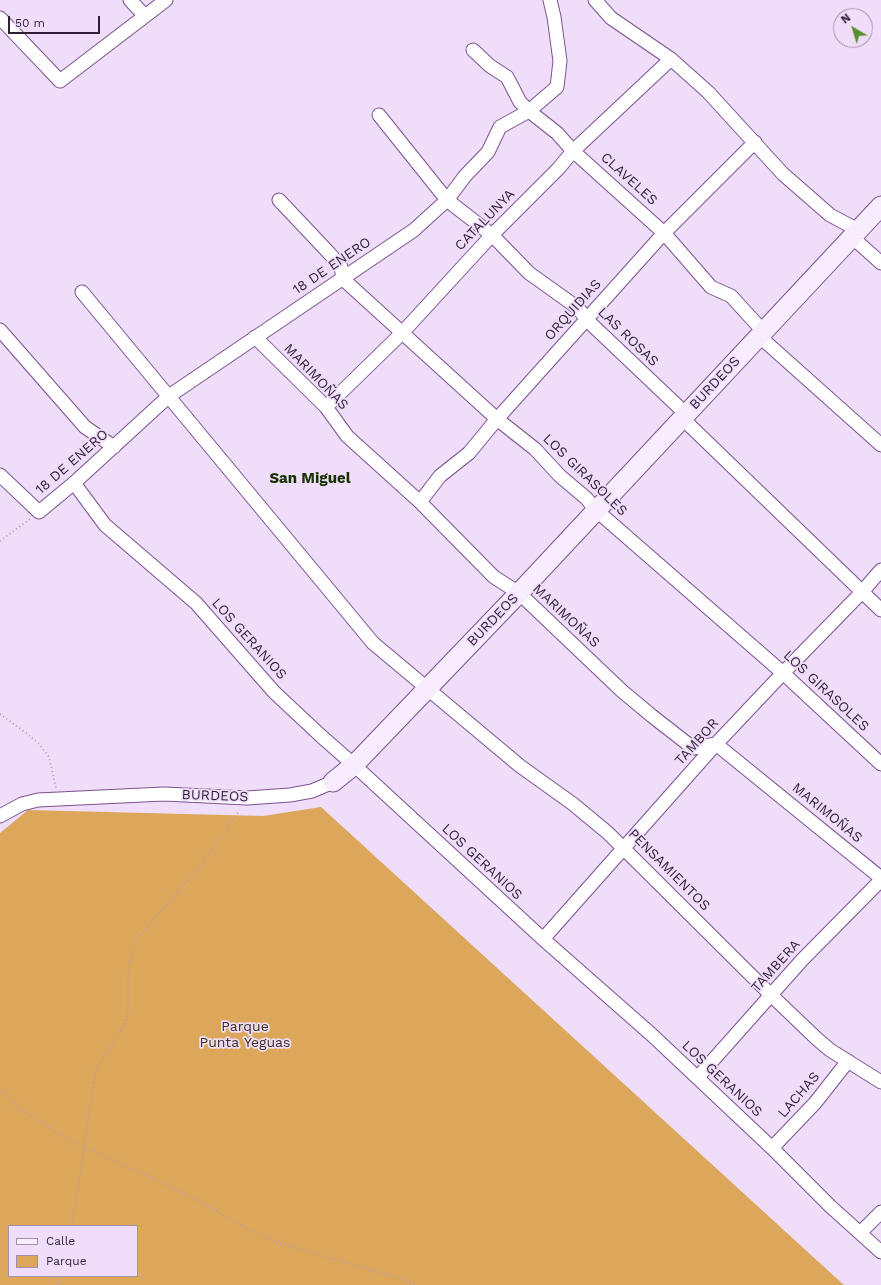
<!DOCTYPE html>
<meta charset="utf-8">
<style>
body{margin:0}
#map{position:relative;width:881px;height:1285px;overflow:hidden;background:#efddf9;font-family:"Work Sans",sans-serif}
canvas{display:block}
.legend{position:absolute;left:8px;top:1225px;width:130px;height:52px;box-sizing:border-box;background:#efddf9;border:1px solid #a391ac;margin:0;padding:5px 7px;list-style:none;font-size:12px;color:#311f39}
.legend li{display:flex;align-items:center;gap:8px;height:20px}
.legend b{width:20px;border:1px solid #a391ac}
.north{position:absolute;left:833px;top:8px;width:40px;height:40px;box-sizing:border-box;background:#efddf9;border:1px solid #a391ac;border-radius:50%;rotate:322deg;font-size:11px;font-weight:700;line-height:16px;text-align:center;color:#311f39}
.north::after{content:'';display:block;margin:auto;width:14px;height:18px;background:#57902d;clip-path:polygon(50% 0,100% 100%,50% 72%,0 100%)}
.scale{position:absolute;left:8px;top:16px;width:92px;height:18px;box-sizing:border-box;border:2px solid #311f39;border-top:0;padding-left:5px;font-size:12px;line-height:14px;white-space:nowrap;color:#311f39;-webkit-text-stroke:3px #efddf9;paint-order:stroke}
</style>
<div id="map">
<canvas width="881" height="1285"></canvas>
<ul class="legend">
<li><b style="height:5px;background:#f8edfe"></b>Calle</li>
<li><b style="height:11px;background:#dca75a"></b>Parque</li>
</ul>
<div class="north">N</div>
<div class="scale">50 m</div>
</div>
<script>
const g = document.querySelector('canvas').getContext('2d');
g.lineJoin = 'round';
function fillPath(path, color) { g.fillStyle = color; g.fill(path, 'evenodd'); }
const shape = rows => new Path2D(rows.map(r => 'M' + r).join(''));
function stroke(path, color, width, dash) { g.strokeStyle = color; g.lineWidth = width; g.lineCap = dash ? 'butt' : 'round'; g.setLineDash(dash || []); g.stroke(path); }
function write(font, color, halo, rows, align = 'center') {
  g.font = font + ' "Work Sans",sans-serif'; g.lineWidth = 3.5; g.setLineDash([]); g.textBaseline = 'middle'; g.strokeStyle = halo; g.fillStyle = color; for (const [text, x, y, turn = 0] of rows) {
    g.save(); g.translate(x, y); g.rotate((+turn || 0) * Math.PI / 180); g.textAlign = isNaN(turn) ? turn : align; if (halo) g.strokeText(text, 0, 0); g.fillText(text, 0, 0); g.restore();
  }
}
fillPath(shape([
 [321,807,834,1276,844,1285,0,1285,0,833,28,810,263,816],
 [9,1226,137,1226,137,1276,9,1276]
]), '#dca75a');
const street = shape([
 [130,0,145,16],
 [595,0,611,18,671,59,708,92,783,174,830,215,858,230],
 [0,18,60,81,166,0],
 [473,50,490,66,507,77,520,102,529,111,557,133,573,151,664,233,711,287,731,296,763,331],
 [379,115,447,200,492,235,529,273,578,308,587,320,686,414],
 [279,200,330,254,341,267,343,279,497,419,535,449,560,476,586,498,596,510,783,673,881,764],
 [852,237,881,263],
 [82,292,373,643,520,766,573,804,608,833,771,995,817,1039,830,1050,881,1082],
 [0,330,85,427,114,447],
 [759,336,881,445],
 [255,337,326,407,347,436,420,502,494,577,519,593,622,691,652,716,693,748,716,744,881,878],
 [326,407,402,333,492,235,558,169,573,151,671,59],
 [682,418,881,610],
 [0,475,39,512,74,483,169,396,414,230,447,200,465,176,488,152,500,127,529,111,557,87,560,61,554,17,550,0],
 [74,483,105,525,196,603,274,692,321,736,354,765,543,939,652,1035,772,1148,830,1206,881,1252],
 [420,502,440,476,469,453,497,419,664,233,755,142],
 [0,816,22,804,38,800,164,794,247,798,290,795,312,791,333,782],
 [543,939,716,744,783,673,862,592,881,570],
 [698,1077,802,960,881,880],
 [772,1148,815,1103,848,1061],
 [860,1233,881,1212]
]);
const secondary = shape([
 [333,782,354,765,519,593,881,206]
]);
stroke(street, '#7c528f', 15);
stroke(secondary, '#7c528f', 21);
stroke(shape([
 [0,541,30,519],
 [0,714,26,733,39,744,49,757,56,788],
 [0,1091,24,1111,54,1131,77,1144,139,1172,191,1197,254,1232,279,1243,402,1279,416,1285],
 [72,1226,96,1069,122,1029,126,1021,128,1011,128,969,132,951,136,940,201,865,226,831,239,811],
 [58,1285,61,1276]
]), '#b09eb9', 2, [1, 3]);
stroke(street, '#fff', 13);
stroke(secondary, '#f8edfe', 19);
write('14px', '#311f39', '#efddf9', [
 ["CLAVELES",629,179,42],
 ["CATALUNYA",485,220,-46],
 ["18 DE ENERO",332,266,-34],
 ["ORQUIDIAS",573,310,-48],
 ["LAS ROSAS",628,337,44],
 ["MARIMOÑAS",316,377,46],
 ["BURDEOS",715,383,-47],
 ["18 DE ENERO",72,462,-41],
 ["LOS GIRASOLES",585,475,44],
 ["MARIMOÑAS",566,616,43],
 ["BURDEOS",493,620,-46],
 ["LOS GERANIOS",249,639,48],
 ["LOS GIRASOLES",826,691,43],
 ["TAMBOR",697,742,-48],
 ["BURDEOS",215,796,2],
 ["MARIMOÑAS",827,813,39],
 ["LOS GERANIOS",482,862,43],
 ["PENSAMIENTOS",669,870,45],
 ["TAMBERA",776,966,-48],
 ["LOS GERANIOS",722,1079,43],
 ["LACHAS",799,1095,-49]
]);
write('14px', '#3d301e', '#efddf9', [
 ["Parque",245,1027],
 ["Punta Yeguas",245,1043]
]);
write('bold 15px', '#173101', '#efddf9', [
 ["San Miguel",310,479]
]);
</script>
